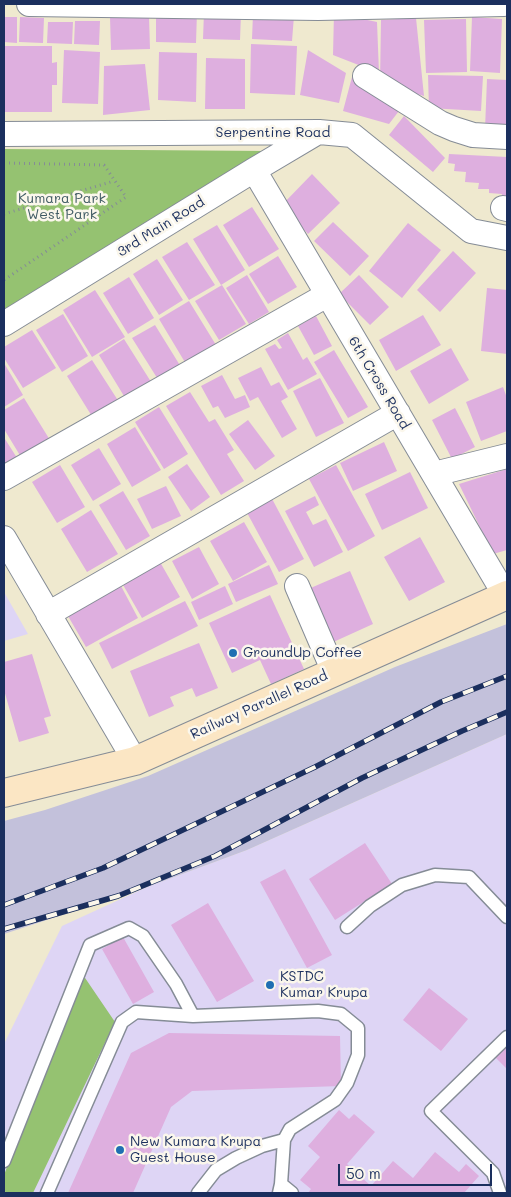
<!DOCTYPE html>
<style>
body{margin:0}
#map{position:relative;width:511px;height:1197px;overflow:hidden;background:#efe9cf;font-family:Mali,sans-serif}
canvas{display:block}
.frame{position:absolute;inset:0;border:5px solid #1b2f5e;pointer-events:none}
.scale{position:absolute;left:338px;top:1164px;width:154px;height:22px;box-sizing:border-box;border:2px solid #1b2f5e;border-top:0;padding-left:6px;font-size:15px;line-height:18px;white-space:nowrap;color:#1b2f5e;-webkit-text-stroke:4px #fbf7ec;paint-order:stroke}
</style>
<div id="map">
<canvas width="511" height="1197"></canvas>
<div class="frame"></div>
<div class="scale">50 m</div>
</div>
<script>
const g = document.querySelector('canvas').getContext('2d');
g.lineJoin = 'round';
function fillPath(path, color) { g.fillStyle = color; g.fill(path, 'evenodd'); }
const shape = rows => new Path2D(rows.map(r => 'M' + r).join(''));
function stroke(path, color, width, dash) { g.strokeStyle = color; g.lineWidth = width; g.lineCap = dash ? 'butt' : 'round'; g.setLineDash(dash || []); g.stroke(path); }
function write(font, color, halo, rows, align = 'center') {
  g.font = font + ' Mali,sans-serif'; g.lineWidth = 5; g.setLineDash([]); g.textBaseline = 'middle'; g.strokeStyle = halo; g.fillStyle = color; for (const [text, x, y, turn = 0] of rows) {
    g.save(); g.translate(x, y); g.rotate((+turn || 0) * Math.PI / 180); g.textAlign = isNaN(turn) ? turn : align; if (halo) g.strokeText(text, 0, 0); g.fillText(text, 0, 0); g.restore();
  }
}
fillPath(shape([
 [4,592,28,634,4,641],
 [507,734,507,1193,4,1193,4,1044,62,926,147,887,247,850]
]), '#ded5f5');
fillPath(shape([
 [507,624,507,734,247,850,147,887,4,934,4,821,45,810,148,776,395,667]
]), '#c3c1db');
fillPath(shape([
 [4,149,268,151,4,310],
 [81,972,115,1022,33,1193,6,1193,4,1190,4,1175]
]), '#95c271');
fillPath(shape([
 [156,11,197,12,196,43,156,42],
 [204,12,241,13,240,40,203,39],
 [334,13,377,22,379,73,333,55],
 [253,14,294,16,292,41,252,39],
 [149,16,150,49,111,50,110,17],
 [4,17,17,17,17,43,4,42],
 [20,17,44,18,43,43,19,42],
 [472,17,502,19,500,73,470,71],
 [416,18,424,96,380,83,381,20],
 [466,19,467,72,426,73,424,20],
 [75,21,100,21,99,45,74,44],
 [48,22,73,22,72,44,47,43],
 [251,44,297,46,295,95,250,93],
 [4,46,52,46,52,63,57,62,57,85,52,85,52,112,4,112],
 [64,50,100,52,98,104,62,103],
 [308,50,346,73,339,103,300,95],
 [159,52,197,53,196,102,158,100],
 [206,58,245,59,245,109,205,109],
 [145,64,150,110,103,115,104,66],
 [428,75,483,76,481,111,429,108],
 [352,77,402,107,389,124,343,111],
 [487,79,507,80,507,130,485,129],
 [404,116,445,158,433,172,389,135],
 [449,154,507,157,507,198,501,198,502,194,489,193,489,189,478,189,479,183,465,182,466,172,454,171,455,164,448,163],
 [312,174,340,203,308,234,282,205],
 [252,207,279,249,249,267,223,225],
 [333,222,369,256,350,276,314,241],
 [408,223,441,250,402,298,369,271],
 [217,225,245,270,221,285,193,239],
 [187,242,215,285,189,300,162,257],
 [453,251,476,273,440,312,417,290],
 [278,256,297,287,268,304,249,274],
 [157,259,183,300,159,315,133,274],
 [247,275,269,312,249,324,226,288],
 [359,275,389,307,370,325,339,294],
 [129,277,154,318,128,334,103,293],
 [222,285,246,324,219,340,195,301],
 [487,288,507,290,507,354,481,351],
 [95,290,125,337,92,357,63,310],
 [189,301,216,345,186,364,159,319],
 [63,314,88,356,62,372,36,330],
 [423,315,441,345,396,371,379,340],
 [316,316,332,346,314,355,298,326],
 [155,325,181,367,159,381,132,338],
 [32,330,56,368,23,388,4,358,4,347],
 [288,333,303,360,307,357,317,374,288,390,265,349,275,344,279,349,282,348,277,340],
 [124,339,153,385,127,401,99,355],
 [451,348,469,380,429,404,410,371],
 [334,350,368,407,348,418,314,362],
 [92,360,119,402,93,418,67,376],
 [4,363,23,395,4,407],
 [261,367,271,386,279,382,288,397,281,401,297,429,282,438,258,397,250,401,238,378],
 [222,375,235,399,245,395,250,407,225,418,218,406,213,408,201,386],
 [320,378,344,423,316,437,293,391],
 [503,387,507,398,507,431,481,441,466,402],
 [190,392,209,422,215,419,234,450,227,454,244,481,221,495,166,406],
 [24,398,53,445,24,462,4,429,4,410],
 [159,407,188,454,164,469,135,422],
 [455,408,475,447,452,459,432,420],
 [248,420,275,456,255,470,229,434],
 [135,427,161,470,132,487,107,444],
 [4,439,5,439,19,461,4,470],
 [384,442,397,471,353,491,340,463],
 [99,448,121,484,93,501,71,465],
 [187,464,210,497,191,511,168,477],
 [60,465,85,507,57,523,32,482],
 [336,465,375,536,348,551,309,479],
 [507,469,507,550,493,554,459,484],
 [410,472,428,508,382,530,365,494],
 [166,486,181,516,152,529,137,499],
 [123,491,150,536,126,550,99,505],
 [270,495,304,559,279,572,245,509],
 [315,496,319,505,306,512,313,525,326,519,343,552,314,567,285,511],
 [91,510,118,554,87,572,61,529],
 [244,522,267,562,233,581,210,541],
 [420,537,445,582,409,601,384,557],
 [199,547,219,584,192,599,172,561],
 [160,562,180,597,142,618,122,583],
 [269,565,278,584,236,602,228,584],
 [350,571,373,624,329,644,306,590],
 [121,586,138,618,86,647,68,616],
 [225,586,233,604,199,620,191,602],
 [270,595,304,669,271,684,260,660,232,673,209,623],
 [185,601,198,626,112,669,99,643],
 [199,643,218,688,196,697,192,688,170,697,174,706,149,717,130,671],
 [32,654,51,716,44,718,49,733,19,742,4,690,4,662],
 [365,843,392,884,335,920,309,879],
 [285,869,332,955,307,968,260,882],
 [208,903,254,981,217,1002,171,925],
 [123,937,154,992,133,1004,102,949],
 [429,988,468,1019,441,1051,403,1020],
 [169,1033,340,1036,341,1086,192,1091,171,1107,133,1193,68,1193,131,1053],
 [507,1040,507,1069,493,1055],
 [339,1110,349,1119,354,1114,375,1132,347,1164,371,1186,393,1161,413,1178,435,1152,459,1172,466,1164,479,1176,464,1193,308,1193,311,1189,300,1180,320,1157,308,1146]
]), '#deafdf');
const lane = shape([
 [347,927,370,906,402,885,435,875,469,877,507,917],
 [4,1161,90,945,129,928,143,936,176,984,193,1016],
 [281,1184,292,1193],
 [47,1193,122,1022,136,1012,193,1016,318,1011,341,1014,358,1028,358,1055,347,1083,335,1100,290,1129,284,1140,281,1184,279,1193],
 [198,1193,216,1170,236,1158,262,1146,284,1140],
 [500,1193,493,1173,431,1111,507,1037]
]);
const street = shape([
 [29,4,318,8,504,4],
 [365,76,440,123,454,129,473,135,507,137],
 [4,134,319,132,352,135,471,231,507,238],
 [254,170,505,595],
 [503,208,507,209],
 [4,324,254,170,318,132],
 [434,474,507,456],
 [4,478,327,295],
 [4,538,135,761],
 [297,586,334,672],
 [48,614,398,413]
]);
const secondary = shape([
 [4,793,135,761,507,595]
]);
stroke(lane, '#858c96', 15);
stroke(street, '#858c96', 26);
stroke(secondary, '#858c96', 30);
stroke(shape([
 [4,163,104,165,126,197,4,280],
 [4,214,114,181]
]), '#858c96', 3, [1, 4]);
stroke(lane, '#fff', 12);
stroke(street, '#fff', 24);
stroke(secondary, '#fbe6c4', 28);
const rail = shape([
 [4,905,103,868,315,767,441,702,507,676],
 [4,929,118,896,215,856,362,778,462,731,507,712]
]);
stroke(rail, '#1b2f5e', 5.5);
stroke(rail, '#fbf7ec', 4, [11]);
for (const [x, y, r, color] of [
 [233,653,5,"#1f6fb2"],
 [270,985,5,"#1f6fb2"],
 [120,1150,5,"#1f6fb2"]
]) { const dot = new Path2D(); dot.arc(x, y, r, 0, 2 * Math.PI); g.fillStyle = color; g.fill(dot); stroke(dot, '#fbf7ec', 2); }
write('14px', '#1b2f5e', '#fbf7ec', [
 ["Serpentine Road",273,133],
 ["3rd Main Road",161,227,-32],
 ["6th Cross Road",379,383,59],
 ["Railway Parallel Road",259,705,-24]
]);
write('14px', '#405b64', '#fbf7ec', [
 ["Kumara Park",62,199],
 ["West Park",62,215]
]);
write('14px', '#1b2f5e', '#fbf7ec', [
 ["GroundUp Coffee",243,653],
 ["KSTDC",280,977],
 ["Kumar Krupa",280,993],
 ["New Kumara Krupa",130,1142],
 ["Guest House",130,1158]
], 'left');
</script>
